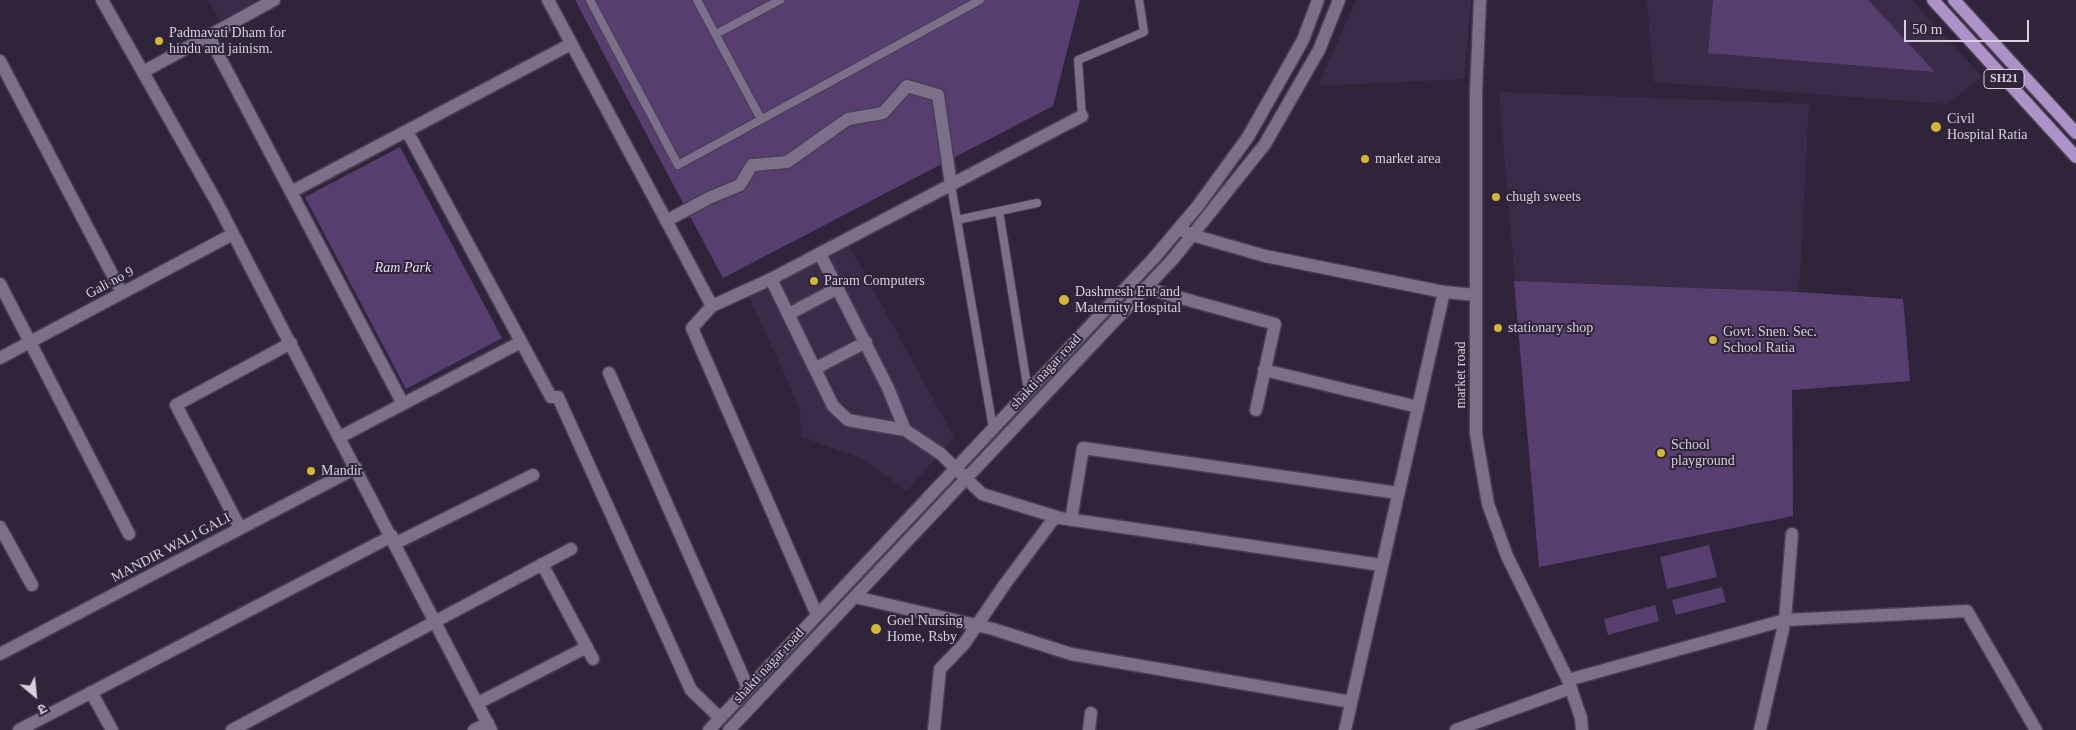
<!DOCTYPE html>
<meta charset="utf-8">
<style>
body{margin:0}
#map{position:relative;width:2076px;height:730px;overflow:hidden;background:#2f243a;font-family:"Times New Roman","Noto Sans Devanagari",serif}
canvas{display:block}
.north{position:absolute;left:10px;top:670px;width:50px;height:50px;-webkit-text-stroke:4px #2f243a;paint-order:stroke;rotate:152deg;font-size:14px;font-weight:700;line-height:20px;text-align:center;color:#d6cfde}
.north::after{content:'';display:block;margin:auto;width:18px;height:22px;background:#d6cfde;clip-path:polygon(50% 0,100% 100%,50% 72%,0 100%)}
.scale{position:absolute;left:1904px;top:20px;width:125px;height:22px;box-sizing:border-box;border:2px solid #d6cfde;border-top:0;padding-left:6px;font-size:15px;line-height:18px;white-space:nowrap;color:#d6cfde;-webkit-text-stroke:4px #2f243a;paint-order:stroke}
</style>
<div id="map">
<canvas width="2076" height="730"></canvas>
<div class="north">उ</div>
<div class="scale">50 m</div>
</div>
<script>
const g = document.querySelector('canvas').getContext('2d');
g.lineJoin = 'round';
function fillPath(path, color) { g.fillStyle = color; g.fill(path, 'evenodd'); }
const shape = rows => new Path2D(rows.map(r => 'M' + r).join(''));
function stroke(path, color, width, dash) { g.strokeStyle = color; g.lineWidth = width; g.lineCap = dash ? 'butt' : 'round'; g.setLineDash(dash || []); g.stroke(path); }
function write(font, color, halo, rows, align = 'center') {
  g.font = font + ' "Times New Roman",serif'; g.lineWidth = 4; g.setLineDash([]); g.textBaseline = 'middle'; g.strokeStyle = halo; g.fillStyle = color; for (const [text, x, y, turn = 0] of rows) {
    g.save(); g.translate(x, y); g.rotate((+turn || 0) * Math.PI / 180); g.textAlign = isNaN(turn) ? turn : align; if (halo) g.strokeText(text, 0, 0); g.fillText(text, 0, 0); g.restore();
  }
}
fillPath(shape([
 [208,0,259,0,220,21],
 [1356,0,1471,0,1464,79,1318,86],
 [1647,0,1912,0,1982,77,1947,104,1654,82],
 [1499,92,1809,104,1799,292,1903,299,1910,381,1792,390,1793,516,1539,567],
 [846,240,954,437,907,491,861,458,801,437,800,411,786,377,746,291]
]), '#3a2c48');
fillPath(shape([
 [575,0,1080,0,1053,106,723,278],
 [1713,0,1868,0,1935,72,1708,53],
 [400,147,502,338,406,389,305,197],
 [1514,281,1799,292,1903,299,1910,381,1792,390,1793,516,1539,567],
 [1709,545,1717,577,1667,589,1660,557],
 [1722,587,1726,602,1676,615,1672,600],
 [1655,605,1659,621,1608,635,1604,619]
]), '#563e6e');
const service = shape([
 [590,0,678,165,980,0],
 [697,0,761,119],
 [716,34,780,0],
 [1082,116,1078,60,1144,32,1139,0],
 [951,185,993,428],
 [999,211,1028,391],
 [957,220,1037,203]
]);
const minor = shape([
 [102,0,216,201,491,730],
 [548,0,712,306],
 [208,35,403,404],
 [0,61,122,293],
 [143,72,274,0],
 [407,131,551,397,558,397,691,690,720,718],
 [291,192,571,44],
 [666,221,709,198,740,185,752,165,787,162,848,119,883,113,907,86,938,95,951,185],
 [820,254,888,388,905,430],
 [771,279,833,406,848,420,905,430,941,454,982,494,1060,518,1381,565],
 [0,284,129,534],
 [1145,288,1275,324,1256,410],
 [789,314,838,288],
 [0,358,233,234],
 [816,368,866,342],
 [1264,370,1418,407],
 [609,373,748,688],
 [340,437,521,342],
 [1071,520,1083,448,1398,493],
 [0,527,32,585],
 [240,528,176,405,291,343],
 [396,543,533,475],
 [542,564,593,659],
 [855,597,993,629,1071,654,1351,702],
 [817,615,692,328,712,306,771,279,1082,116],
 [0,654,356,468],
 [1568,680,1785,620,1967,611,2036,730],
 [91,692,112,730],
 [478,703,587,647],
 [19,730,392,536],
 [232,730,571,549],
 [474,730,488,723],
 [934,730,940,669,964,644,1005,584,1055,517],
 [1089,730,1091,713],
 [1456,730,1571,688],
 [1760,730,1785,620,1792,534]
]);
const tertiary = shape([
 [1480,0,1476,92,1476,434,1488,504,1507,556,1568,680,1581,718,1582,730],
 [1179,229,1192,235,1265,256,1444,292,1476,295],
 [1345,730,1444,292]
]);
const secondary = shape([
 [709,730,1153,259,1197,207,1248,137,1303,40,1318,0],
 [729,730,1173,259,1265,144,1319,50,1339,0]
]);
const primary = shape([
 [1933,0,2076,157],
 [1954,0,2076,133]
]);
stroke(service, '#493f52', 10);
stroke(minor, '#493f52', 15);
stroke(tertiary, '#493f52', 15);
stroke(secondary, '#493f52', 15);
stroke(primary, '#493f52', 15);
stroke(service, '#7b6f89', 8);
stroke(minor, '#7b6f89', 12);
stroke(tertiary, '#7b6f89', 12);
stroke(secondary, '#7b6f89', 12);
stroke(primary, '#ac92c7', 12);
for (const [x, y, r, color] of [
 [159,41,5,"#d2b635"],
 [1936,127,6,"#d2b635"],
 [1365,159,5,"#d2b635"],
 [1496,197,5,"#d2b635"],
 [814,281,5,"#d2b635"],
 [1064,300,6,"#d2b635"],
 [1498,328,5,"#d2b635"],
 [1713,340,5,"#d2b635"],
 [1661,453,5,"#d2b635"],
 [311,471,5,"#d2b635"],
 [876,629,6,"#d2b635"]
]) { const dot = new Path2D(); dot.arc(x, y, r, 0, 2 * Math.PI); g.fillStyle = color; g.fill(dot); stroke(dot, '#2f243a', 2); }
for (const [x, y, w] of [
 [2004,79,40]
]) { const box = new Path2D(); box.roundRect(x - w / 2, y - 9.5, w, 19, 4); g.fillStyle = '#2f243a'; g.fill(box); stroke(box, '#d6cfde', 1); }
write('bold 12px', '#d6cfde', null, [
 ["SH21",2004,79]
]);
write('14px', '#d6cfde', '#2f243a', [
 ["Padmavati Dham for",169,33],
 ["hindu and jainism.",169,49],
 ["Civil",1947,119],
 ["Hospital Ratia",1947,135],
 ["market area",1375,159],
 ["chugh sweets",1506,197],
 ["Param Computers",824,281],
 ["Dashmesh Ent and",1075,292],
 ["Maternity Hospital",1075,308],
 ["stationary shop",1508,328],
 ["Govt. Snen. Sec.",1723,332],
 ["School Ratia",1723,348],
 ["School",1671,445],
 ["playground",1671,461],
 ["Mandir",321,471],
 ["Goel Nursing",887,621],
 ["Home, Rsby",887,637]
], 'left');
write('italic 14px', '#e7def2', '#2f243a', [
 ["Ram Park",403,268]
]);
write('14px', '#d6cfde', '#2f243a', [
 ["Gali no 9",110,283,-28],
 ["shakti nagar road",1046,372,-47],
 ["market road",1461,375,-90],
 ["MANDIR WALI GALI",171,548,-28],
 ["shakti nagar road",769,666,-47]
]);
</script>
